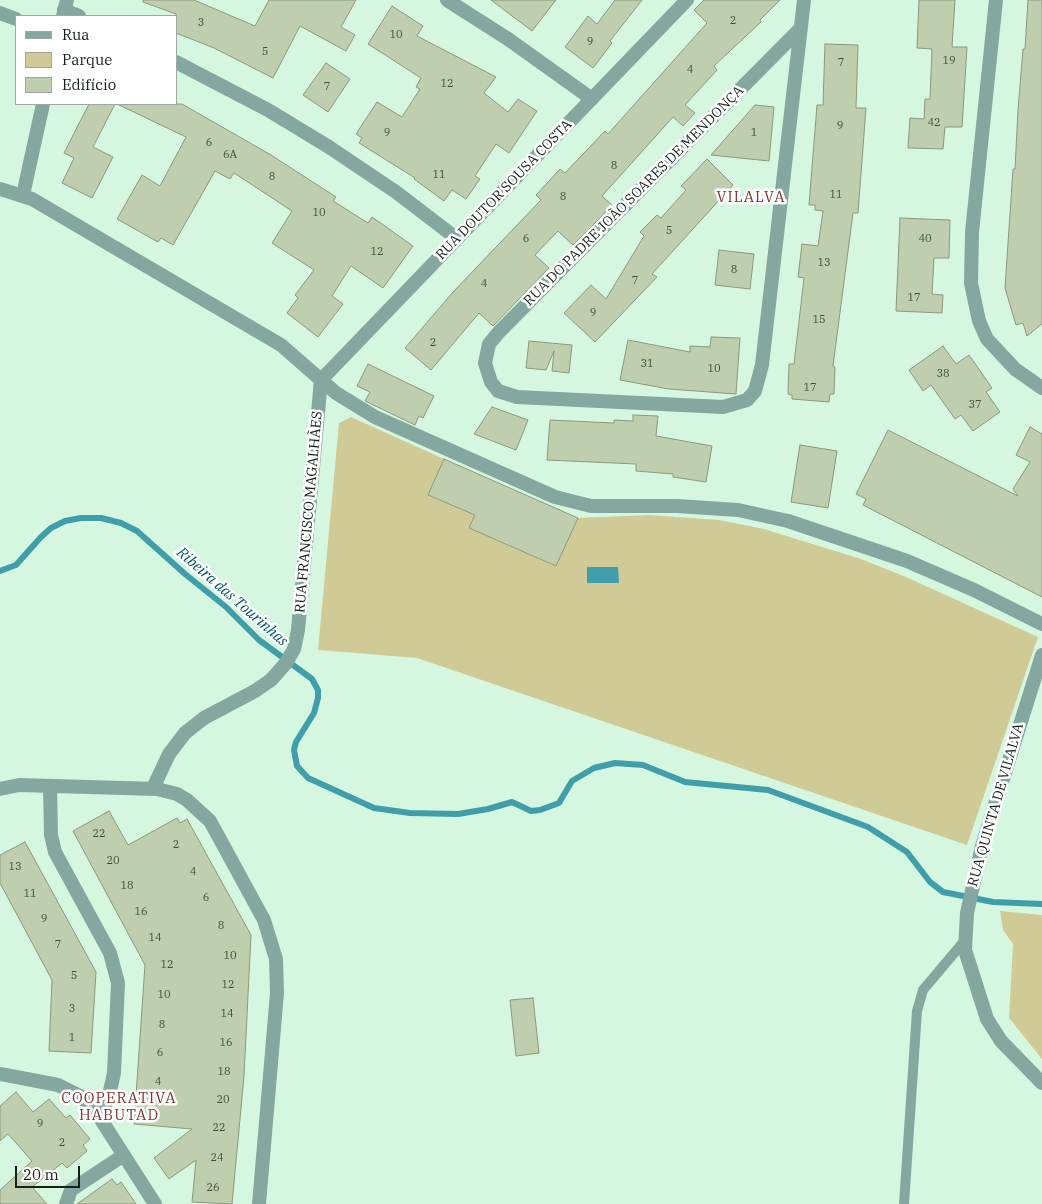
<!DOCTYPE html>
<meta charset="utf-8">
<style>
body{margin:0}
#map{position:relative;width:1042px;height:1204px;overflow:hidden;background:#d6f7df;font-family:"IBM Plex Serif",serif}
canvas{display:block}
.legend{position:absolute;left:15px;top:15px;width:162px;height:90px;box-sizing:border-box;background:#fff;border:1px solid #a1a6a3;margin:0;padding:6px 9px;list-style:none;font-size:15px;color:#152018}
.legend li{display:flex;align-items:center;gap:10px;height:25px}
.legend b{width:25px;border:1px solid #a1a6a3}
.scale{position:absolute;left:15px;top:1166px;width:65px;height:22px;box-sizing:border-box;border:2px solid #152018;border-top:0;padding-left:6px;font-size:15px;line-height:18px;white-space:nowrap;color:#152018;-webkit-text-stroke:4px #fff;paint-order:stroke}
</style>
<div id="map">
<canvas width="1042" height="1204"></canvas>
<ul class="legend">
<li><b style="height:6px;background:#84a7a0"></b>Rua</li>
<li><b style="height:14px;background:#d0ca96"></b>Parque</li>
<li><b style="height:14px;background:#beceae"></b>Edifício</li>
</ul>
<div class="scale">20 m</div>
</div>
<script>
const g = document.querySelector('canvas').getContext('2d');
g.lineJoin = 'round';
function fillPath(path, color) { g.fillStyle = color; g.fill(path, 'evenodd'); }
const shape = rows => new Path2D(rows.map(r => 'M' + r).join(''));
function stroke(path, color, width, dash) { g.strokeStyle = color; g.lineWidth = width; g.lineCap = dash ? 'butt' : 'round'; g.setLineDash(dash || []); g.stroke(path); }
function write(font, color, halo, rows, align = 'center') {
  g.font = font + ' "IBM Plex Serif",serif'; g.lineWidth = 5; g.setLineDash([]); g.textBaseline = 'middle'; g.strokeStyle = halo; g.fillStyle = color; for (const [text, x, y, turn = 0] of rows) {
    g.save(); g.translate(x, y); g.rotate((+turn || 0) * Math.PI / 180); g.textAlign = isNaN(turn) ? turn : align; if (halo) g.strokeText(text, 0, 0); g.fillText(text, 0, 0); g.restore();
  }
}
fillPath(shape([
 [351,417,444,459,428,495,475,515,469,528,556,566,578,518,649,515,719,520,764,529,861,559,906,577,1038,637,967,845,417,658,318,650,339,423],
 [1000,911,1042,915,1042,1059,1009,1018,1013,944,1003,930]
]), '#d0ca96');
fillPath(shape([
 [587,567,618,567,619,583,587,583]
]), '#3f9ea9');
stroke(shape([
 [0,571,16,565,41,537,51,528,65,521,81,518,101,518,121,523,137,531,185,574,226,607,259,640,312,679,318,690,318,698,314,713,296,742,294,750,297,766,308,778,374,808,410,813,458,814,488,809,512,802,531,811,540,810,559,803,572,781,594,768,615,763,643,765,685,782,768,790,868,827,907,852,930,882,943,892,993,902,1042,904]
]), '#3f9ea9', 6);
const building = shape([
 [143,0,194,0,255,26,269,0,356,0,341,27,355,35,346,51,300,26,273,78,214,48,176,33,176,14,143,2,143,0],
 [491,0,556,0,532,31,491,0],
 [615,0,642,0,610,41,612,43,593,68,565,47,588,16,597,24,615,0],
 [704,0,780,0,760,20,761,22,714,66,717,70,685,105,695,113,683,126,673,117,602,196,612,205,600,218,573,245,558,231,535,255,549,268,493,326,479,313,431,370,405,348,454,291,541,200,536,195,560,169,565,173,605,131,608,134,707,23,694,10,704,0],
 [919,0,955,0,952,47,967,47,962,127,945,127,943,149,908,148,910,118,924,119,925,99,930,99,932,49,917,48,919,0],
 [1028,0,1042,0,1042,324,1027,336,1023,323,1016,325,1005,288,1013,169,1015,169,1018,110,1023,49,1025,49,1028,0],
 [392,6,423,26,417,36,496,77,484,93,508,112,518,99,537,111,509,153,496,144,475,176,480,179,466,199,452,190,444,201,414,179,415,178,359,143,362,138,356,134,377,102,402,117,420,89,416,87,421,78,368,44,392,6],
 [825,44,858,45,856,108,866,108,858,213,853,213,833,366,835,367,834,394,830,394,829,402,792,399,792,395,788,394,789,364,794,364,804,278,798,277,802,244,818,246,823,211,815,210,815,205,809,205,817,105,823,105,825,44],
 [326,63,350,79,328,112,303,95,326,63],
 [89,104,115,104,93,147,113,157,92,198,62,183,74,158,64,153,89,104],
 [117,104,182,104,271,155,336,197,333,201,368,223,372,217,413,246,383,288,351,266,332,296,343,304,318,337,287,313,298,298,295,295,314,270,272,243,292,211,234,173,230,179,215,171,173,245,161,238,158,242,117,219,142,175,160,186,186,137,117,104],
 [755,105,774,107,769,161,711,155,755,105],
 [707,159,733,185,652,274,657,277,595,342,564,313,591,285,606,299,644,236,640,232,657,215,661,218,686,190,681,186,707,159],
 [900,218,950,220,949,258,934,258,932,294,943,295,942,313,896,311,900,218],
 [719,250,754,254,750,289,715,285,719,250],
 [711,337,740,338,736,394,669,389,620,380,628,340,690,352,690,346,710,347,711,337],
 [529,341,572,345,569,373,552,371,554,351,546,370,526,368,529,341],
 [943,346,956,364,969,355,992,388,986,392,1000,412,973,431,961,415,955,419,931,385,923,391,909,370,943,346],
 [368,364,434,396,423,418,419,416,415,425,365,401,370,392,357,386,368,364],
 [492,407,528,420,516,450,474,434,492,407],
 [633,415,658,416,656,436,712,446,706,482,673,477,673,474,636,471,636,464,547,460,550,420,614,423,614,420,633,421,633,415],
 [1030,427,1042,434,1042,597,863,505,866,499,856,494,888,430,1018,496,1013,489,1030,462,1016,455,1030,427],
 [800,445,837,451,828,508,791,502,800,445],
 [444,459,578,518,556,566,469,528,475,515,428,495,444,459],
 [109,811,128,845,177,818,180,823,187,819,251,935,244,1076,232,1204,192,1202,196,1160,169,1179,154,1158,192,1129,134,1124,145,965,73,831,109,811],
 [25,842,96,972,91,1053,49,1051,52,980,0,883,0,855,25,842],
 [533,998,539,1053,516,1056,510,1000,533,998],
 [16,1092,33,1112,49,1099,66,1118,70,1115,90,1139,83,1145,87,1151,67,1168,62,1163,32,1187,47,1204,0,1204,0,1190,32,1161,8,1134,0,1141,0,1106,16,1092],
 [112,1179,117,1185,121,1182,136,1204,77,1204,112,1179]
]);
fillPath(building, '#beceae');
stroke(building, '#8a987a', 1);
stroke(shape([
 [904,1204,917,1011,923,990,966,939]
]), '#84a7a0', 10);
stroke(shape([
 [447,0,508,39,592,99],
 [996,0,972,232,971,283,979,321,987,339,1015,369,1042,388],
 [64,10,79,16],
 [0,13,16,19],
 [800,29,499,332,489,344,485,363,491,382,498,391,517,397,723,407,747,400,755,391,762,365,804,0],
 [176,62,268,110,329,147,396,192,456,238],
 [1042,655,982,846,967,913,965,950,987,1019,1001,1041,1042,1083],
 [50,786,51,835,55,852,110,953,118,983,114,1073,110,1091,100,1118],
 [153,788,169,754,185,733,204,718,255,691,271,680,286,663,294,649,298,630,321,380,687,0],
 [0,789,19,785,157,789,177,794,187,800,210,821,264,920,276,959,277,993,259,1204],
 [0,1074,58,1085,82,1097,100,1118,155,1204],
 [66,1204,71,1190,124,1155]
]), '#84a7a0', 14);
stroke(shape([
 [63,16,67,0],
 [0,189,32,199,281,345,336,393,375,417,555,497,591,506,677,506,738,510,788,521,907,561,974,590,1042,624],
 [23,195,43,104]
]), '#84a7a0', 14);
write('11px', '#3f4c3e', null, [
 ["2",733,21],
 ["3",201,23],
 ["10",396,35],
 ["9",590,42],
 ["5",265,52],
 ["19",949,61],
 ["7",841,63],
 ["4",690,70],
 ["12",447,84],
 ["7",327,87],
 ["42",934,123],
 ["9",840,126],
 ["9",387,133],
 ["1",754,133],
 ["6",209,143],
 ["6A",230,155],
 ["8",614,166],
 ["11",439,175],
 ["8",272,177],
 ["11",836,195],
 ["8",563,197],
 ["10",319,213],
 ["5",669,231],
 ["6",526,239],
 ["40",925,239],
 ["12",377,252],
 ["13",824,263],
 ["8",734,270],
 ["7",635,281],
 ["4",484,284],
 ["17",914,298],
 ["9",593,313],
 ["15",819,320],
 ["2",433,343],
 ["31",647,364],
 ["10",714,369],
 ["38",943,374],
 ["17",810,388],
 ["37",975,405],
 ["22",99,834],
 ["2",176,845],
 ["20",113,861],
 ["13",15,867],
 ["4",193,872],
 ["18",127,886],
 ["11",30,894],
 ["6",206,898],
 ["16",141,912],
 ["9",44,919],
 ["8",221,926],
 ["14",155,938],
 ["7",58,945],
 ["10",230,956],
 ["12",167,965],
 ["5",74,976],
 ["12",228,985],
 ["10",164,995],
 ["3",72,1009],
 ["14",227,1014],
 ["8",162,1025],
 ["1",72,1038],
 ["16",226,1043],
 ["6",160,1053],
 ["18",224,1072],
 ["4",158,1082],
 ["20",223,1100],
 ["9",40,1124],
 ["22",219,1128],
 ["2",62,1143],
 ["24",217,1158],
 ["26",213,1188]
]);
write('14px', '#152018', '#fff', [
 ["RUA DOUTOR SOUSA COSTA",504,190,-46],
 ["RUA DO PADRE JOÃO SOARES DE MENDONÇA",634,196,-45],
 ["RUA FRANCISCO MAGALHÃES",309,512,-85],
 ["RUA QUINTA DE VILALVA",996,805,-74]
]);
g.letterSpacing = '1px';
write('15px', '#7f3734', '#fff', [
 ["VILALVA",751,198],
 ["COOPERATIVA",119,1099],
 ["HABUTAD",119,1116]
]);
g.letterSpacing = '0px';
write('italic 15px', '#00575f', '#fff', [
 ["Ribeira das Tourinhas",232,597,41]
]);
</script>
